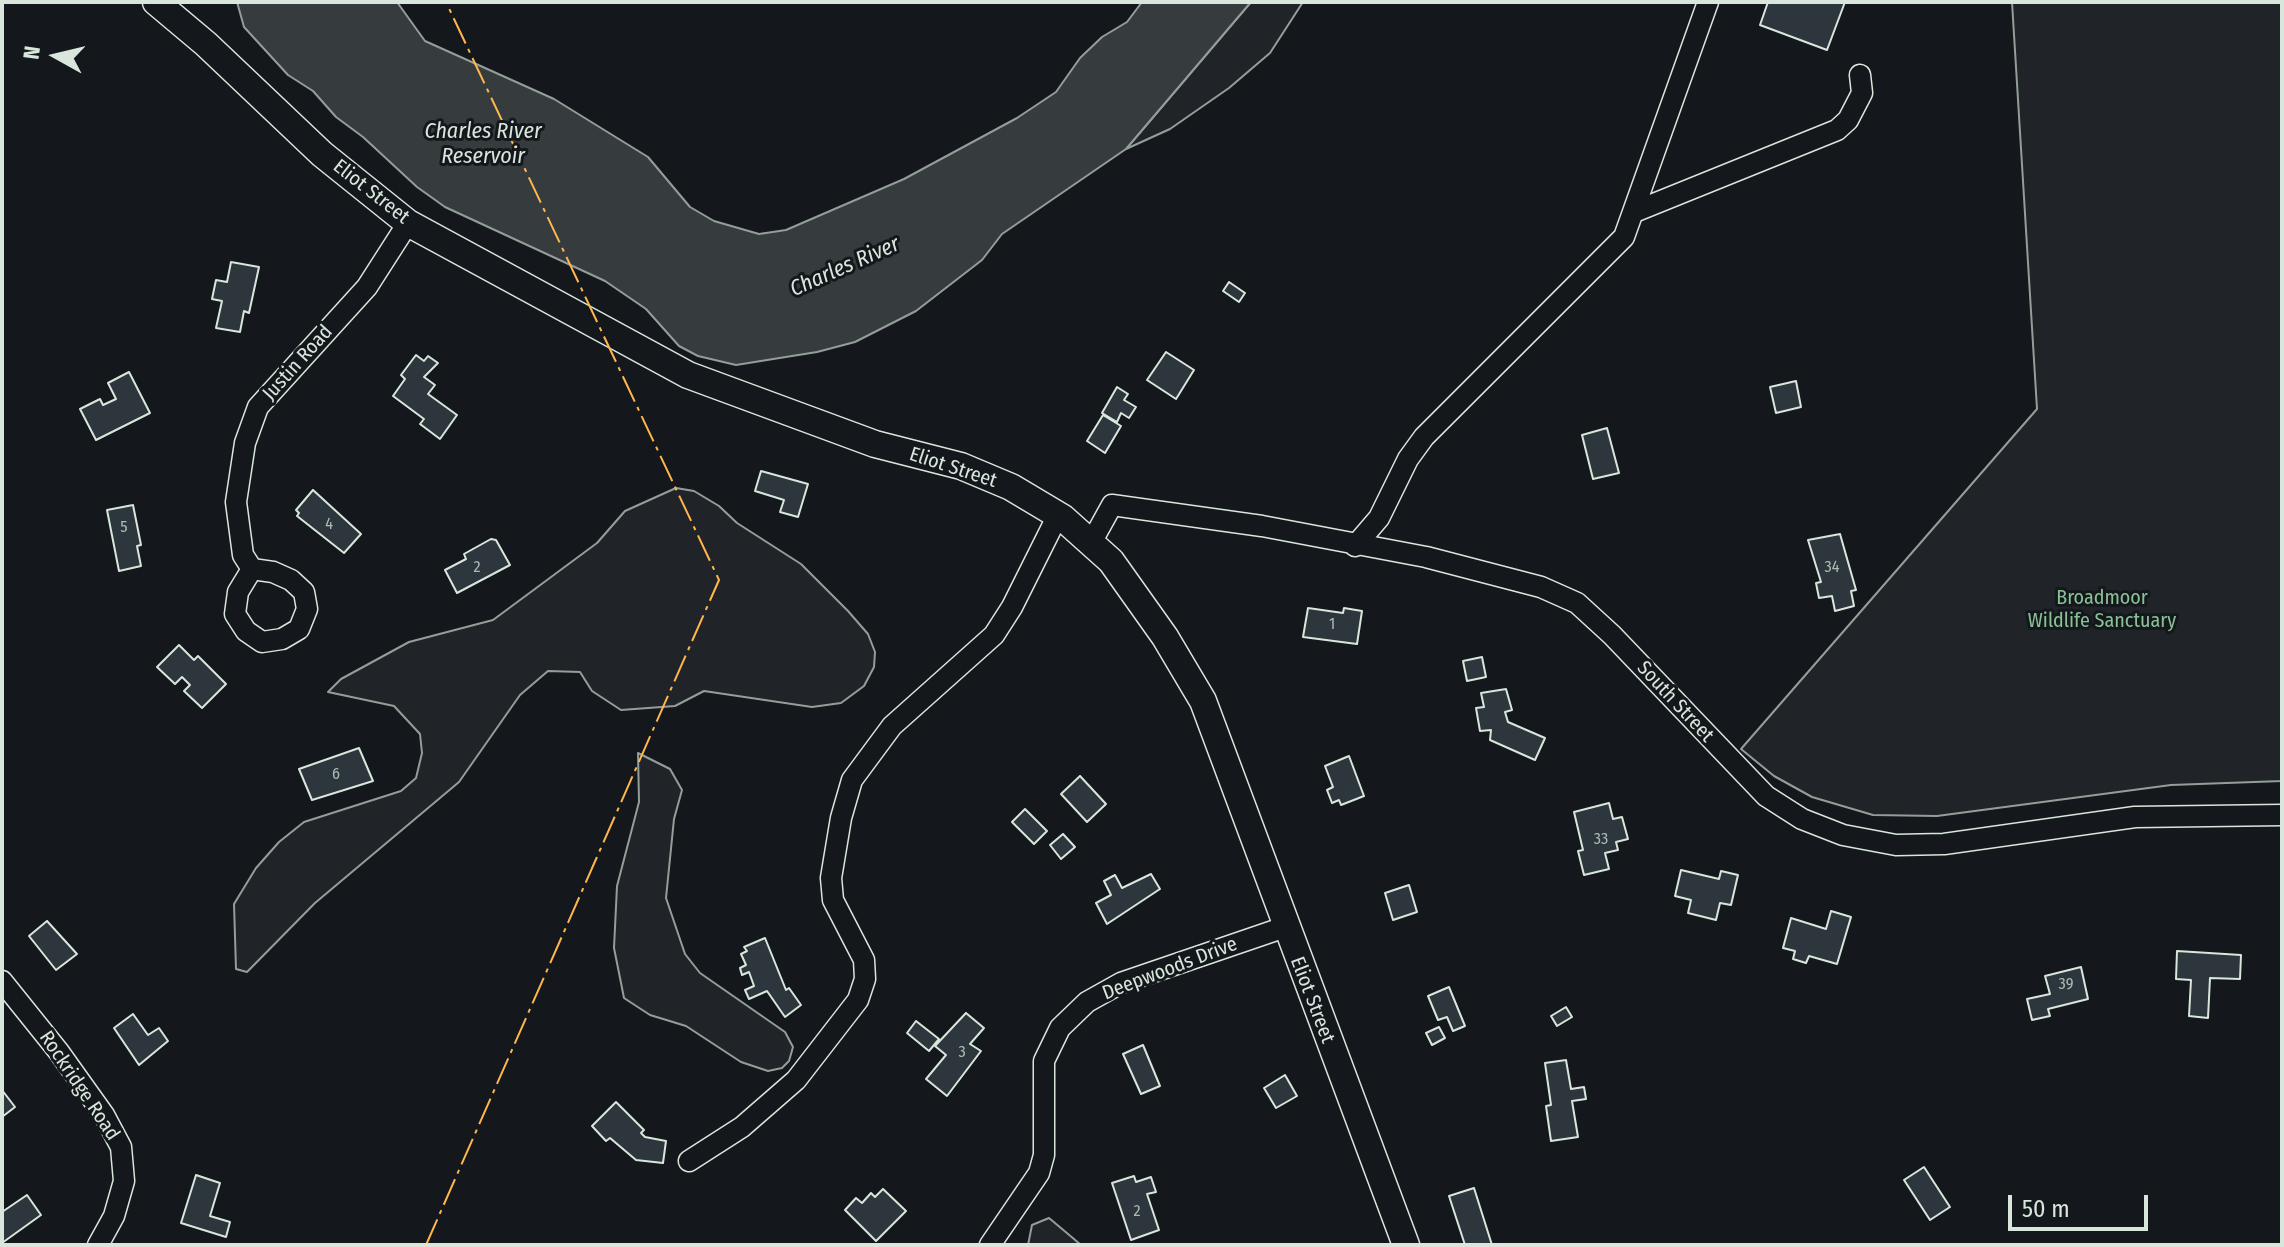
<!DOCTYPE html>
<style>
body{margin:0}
#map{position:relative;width:2284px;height:1247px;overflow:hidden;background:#14181c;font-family:"Fira Sans Condensed",sans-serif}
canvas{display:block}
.frame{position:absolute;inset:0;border:4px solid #d8e6dc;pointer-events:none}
.north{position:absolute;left:16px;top:16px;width:80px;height:80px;-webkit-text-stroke:6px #14181c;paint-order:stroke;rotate:278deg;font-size:22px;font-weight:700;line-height:32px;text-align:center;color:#d8e6dc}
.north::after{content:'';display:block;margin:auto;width:28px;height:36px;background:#d8e6dc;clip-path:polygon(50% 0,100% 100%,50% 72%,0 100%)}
.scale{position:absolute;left:2008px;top:1195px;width:140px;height:36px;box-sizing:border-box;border:4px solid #d8e6dc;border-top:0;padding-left:10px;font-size:24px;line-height:28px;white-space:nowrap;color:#d8e6dc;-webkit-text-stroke:6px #14181c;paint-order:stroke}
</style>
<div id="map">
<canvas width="2284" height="1247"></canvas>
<div class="frame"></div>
<div class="north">N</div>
<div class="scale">50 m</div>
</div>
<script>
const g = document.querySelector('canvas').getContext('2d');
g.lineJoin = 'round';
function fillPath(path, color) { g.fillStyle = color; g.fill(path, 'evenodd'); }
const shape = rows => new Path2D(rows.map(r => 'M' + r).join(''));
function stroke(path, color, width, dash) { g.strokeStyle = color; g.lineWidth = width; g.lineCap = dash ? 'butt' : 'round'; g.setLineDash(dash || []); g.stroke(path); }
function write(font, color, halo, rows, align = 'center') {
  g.font = font + ' "Fira Sans Condensed",sans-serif'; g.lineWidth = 6; g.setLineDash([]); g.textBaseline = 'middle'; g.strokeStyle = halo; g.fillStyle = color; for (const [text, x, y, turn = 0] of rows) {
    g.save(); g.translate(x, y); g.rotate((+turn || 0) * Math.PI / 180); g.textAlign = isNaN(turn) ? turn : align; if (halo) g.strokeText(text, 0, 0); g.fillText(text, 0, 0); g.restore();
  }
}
const green = shape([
 [1251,2,1303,2,1270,53,1229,88,1170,129,1126,149,1251,2],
 [2012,2,2282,2,2282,781,2171,785,1937,816,1873,815,1812,797,1774,776,1741,749,2037,409,2012,2],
 [676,488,694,491,719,506,737,523,801,564,848,611,868,634,875,652,874,667,864,686,841,703,812,707,704,691,675,706,621,710,592,691,580,672,548,671,520,695,459,782,315,903,247,972,236,969,234,904,256,868,279,842,304,822,401,791,416,778,422,753,420,734,394,706,328,692,341,679,409,642,493,620,597,543,625,511,676,488],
 [638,753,670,769,682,790,674,819,666,898,685,954,700,973,785,1032,793,1047,789,1061,782,1068,768,1071,741,1062,686,1026,650,1015,624,998,614,948,617,886,639,802,638,753],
 [1049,1218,1074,1239,1081,1245,1028,1245,1032,1225,1049,1218]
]);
fillPath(green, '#202428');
stroke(green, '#939e99', 2);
const water = shape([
 [237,2,397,2,425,41,554,99,648,157,690,207,714,221,759,234,786,230,904,179,1017,118,1056,92,1080,58,1102,37,1127,22,1142,2,1251,2,1126,149,1002,234,982,260,916,311,855,342,817,352,736,365,698,356,679,346,646,309,605,281,445,207,417,187,363,137,336,117,313,91,288,75,244,27,237,2]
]);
fillPath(water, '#363b3e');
stroke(water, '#939e99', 2);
const building = shape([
 [1768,2,1845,2,1827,50,1760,25,1768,2],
 [231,262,259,267,249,313,244,311,240,332,216,328,222,301,212,299,216,280,227,282,231,262],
 [1229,282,1245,293,1239,302,1223,291,1229,282],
 [1166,352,1194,370,1176,399,1147,380,1166,352],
 [416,355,424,361,428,356,438,363,424,377,435,385,428,394,457,415,440,439,420,424,424,419,393,396,405,379,401,375,416,355],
 [129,372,150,413,96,440,80,409,100,399,103,405,116,399,108,383,129,372],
 [1796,381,1801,407,1776,413,1770,387,1796,381],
 [1117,387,1128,394,1124,400,1136,407,1129,418,1121,413,1117,422,1102,413,1117,387],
 [1103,415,1121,426,1105,453,1087,441,1103,415],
 [1607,428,1619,473,1593,479,1582,435,1607,428],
 [761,471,808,484,798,517,780,512,784,500,755,491,761,471],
 [313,490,361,534,344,553,297,516,299,513,296,510,313,490],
 [133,505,141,545,137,546,141,566,119,571,107,510,133,505],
 [1840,534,1856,590,1851,591,1854,606,1835,611,1832,596,1819,598,1816,583,1821,582,1808,540,1840,534],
 [491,539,496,540,510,565,457,593,445,570,466,559,464,554,491,539],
 [1308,608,1343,613,1344,608,1362,611,1357,644,1303,637,1308,608],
 [179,645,194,660,198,656,226,684,202,708,184,691,190,685,182,677,175,684,157,667,179,645],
 [1482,657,1486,677,1467,681,1463,661,1482,657],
 [1506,689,1512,710,1505,712,1508,722,1545,738,1535,760,1490,740,1491,730,1480,731,1476,708,1484,707,1481,693,1506,689],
 [359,748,373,781,312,800,299,769,359,748],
 [1349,756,1364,796,1341,805,1339,800,1332,803,1327,790,1333,787,1325,766,1349,756],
 [1080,776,1106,804,1087,822,1061,794,1080,776],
 [1609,803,1613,819,1622,817,1628,839,1616,842,1618,850,1605,853,1609,869,1584,875,1578,851,1583,850,1574,812,1609,803],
 [1025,809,1047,831,1034,844,1012,822,1025,809],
 [1063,834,1075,847,1061,859,1050,845,1063,834],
 [1681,870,1719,879,1721,871,1738,875,1731,905,1720,903,1716,920,1688,913,1691,900,1675,896,1681,870],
 [1151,874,1160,889,1107,924,1096,903,1111,895,1104,881,1115,875,1122,888,1151,874],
 [1409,885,1417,912,1393,920,1385,893,1409,885],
 [1831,911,1851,917,1837,964,1809,956,1806,963,1793,959,1795,951,1783,948,1791,918,1826,929,1831,911],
 [47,921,77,954,56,970,29,936,47,921],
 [765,938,786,990,789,988,801,1005,785,1017,767,991,749,999,745,990,754,986,749,972,742,975,740,968,746,965,741,954,747,951,744,947,765,938],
 [2177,951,2241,955,2240,979,2210,978,2208,1018,2189,1016,2191,980,2176,979,2177,951],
 [2081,967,2088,999,2048,1009,2050,1016,2032,1020,2027,999,2050,994,2045,976,2081,967],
 [1449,987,1465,1026,1453,1031,1447,1017,1438,1020,1428,996,1449,987],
 [1566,1007,1572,1017,1557,1026,1551,1016,1566,1007],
 [966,1013,984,1028,970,1044,981,1051,947,1096,926,1079,946,1055,935,1046,966,1013],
 [133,1014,148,1035,159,1028,168,1041,139,1065,114,1028,133,1014],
 [916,1021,939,1039,929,1051,907,1033,916,1021],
 [1439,1027,1445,1038,1432,1045,1426,1033,1439,1027],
 [1143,1045,1160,1086,1141,1094,1123,1054,1143,1045],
 [1566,1060,1571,1089,1584,1087,1586,1099,1572,1101,1578,1137,1551,1141,1546,1106,1551,1105,1545,1063,1566,1060],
 [1285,1075,1297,1096,1276,1108,1264,1088,1285,1075],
 [2,1090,15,1107,2,1117,2,1090],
 [616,1102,644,1130,641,1133,645,1137,666,1141,663,1163,636,1160,610,1138,606,1141,592,1126,616,1102],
 [1924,1167,1950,1207,1930,1220,1904,1180,1924,1167],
 [196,1175,220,1183,210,1216,230,1222,226,1237,181,1223,196,1175],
 [1134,1176,1136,1182,1151,1177,1156,1192,1147,1194,1159,1230,1131,1240,1112,1183,1134,1176],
 [1474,1188,1492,1245,1465,1245,1449,1196,1474,1188],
 [883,1189,906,1211,876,1241,845,1210,856,1198,862,1203,871,1193,875,1197,883,1189],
 [27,1195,41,1215,2,1243,2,1212,27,1195]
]);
fillPath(building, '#2c363c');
stroke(building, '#d8e6dc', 2);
const minor = shape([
 [1634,212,1837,130,1848,120,1862,93,1860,75],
 [1091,543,1112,505,1262,526,1426,557,1541,587,1577,603,1612,635,1766,796,1802,819,1843,835,1896,845,1944,844,2135,817,2282,815],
 [1355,546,1379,518,1408,459,1424,437,1624,237,1708,2],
 [252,569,238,592,235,614,246,631,262,642,282,639,299,629,307,609,304,592,291,580,273,572,252,569,243,555,236,502,245,443,258,407,367,287,408,223],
 [2,981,59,1052,104,1115,121,1147,124,1181,114,1216,98,1245],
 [689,1161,742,1127,796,1080,858,1000,865,979,864,960,833,900,831,878,841,818,852,780,892,726,994,635,1012,607,1058,515],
 [990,1245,1039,1173,1044,1155,1044,1061,1060,1028,1087,1002,1121,983,1285,927]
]);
const major = shape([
 [156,2,206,44,322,154,408,223,688,375,875,444,961,466,1011,487,1063,518,1111,561,1165,637,1203,701,1406,1245]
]);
stroke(minor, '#d8e6dc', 23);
stroke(major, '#d8e6dc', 29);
stroke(minor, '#14181c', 20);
stroke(major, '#14181c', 26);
stroke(shape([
 [426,1245,719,580,446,2]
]), '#ffb74d', 2, [28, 6, 4, 6]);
write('16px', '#adbab4', null, [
 ["4",329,525],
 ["5",124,528],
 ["2",477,568],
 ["34",1832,568],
 ["1",1332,625],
 ["6",336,775],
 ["33",1601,840],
 ["39",2066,985],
 ["3",962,1053],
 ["2",1137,1212]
]);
write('20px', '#d8e6dc', '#14181c', [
 ["Eliot Street",371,192,38],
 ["Justin Road",298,363,-48],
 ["Eliot Street",953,468,18],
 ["South Street",1675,702,47],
 ["Deepwoods Drive",1170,969,-21],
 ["Eliot Street",1312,1000,69],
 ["Rockridge Road",79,1086,56]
]);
write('20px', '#8ac095', '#14181c', [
 ["Broadmoor",2102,598],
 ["Wildlife Sanctuary",2102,621]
]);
write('italic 22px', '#d8e6dc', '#14181c', [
 ["Charles River",483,132],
 ["Reservoir",483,157],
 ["Charles River",845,267,-24]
]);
</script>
